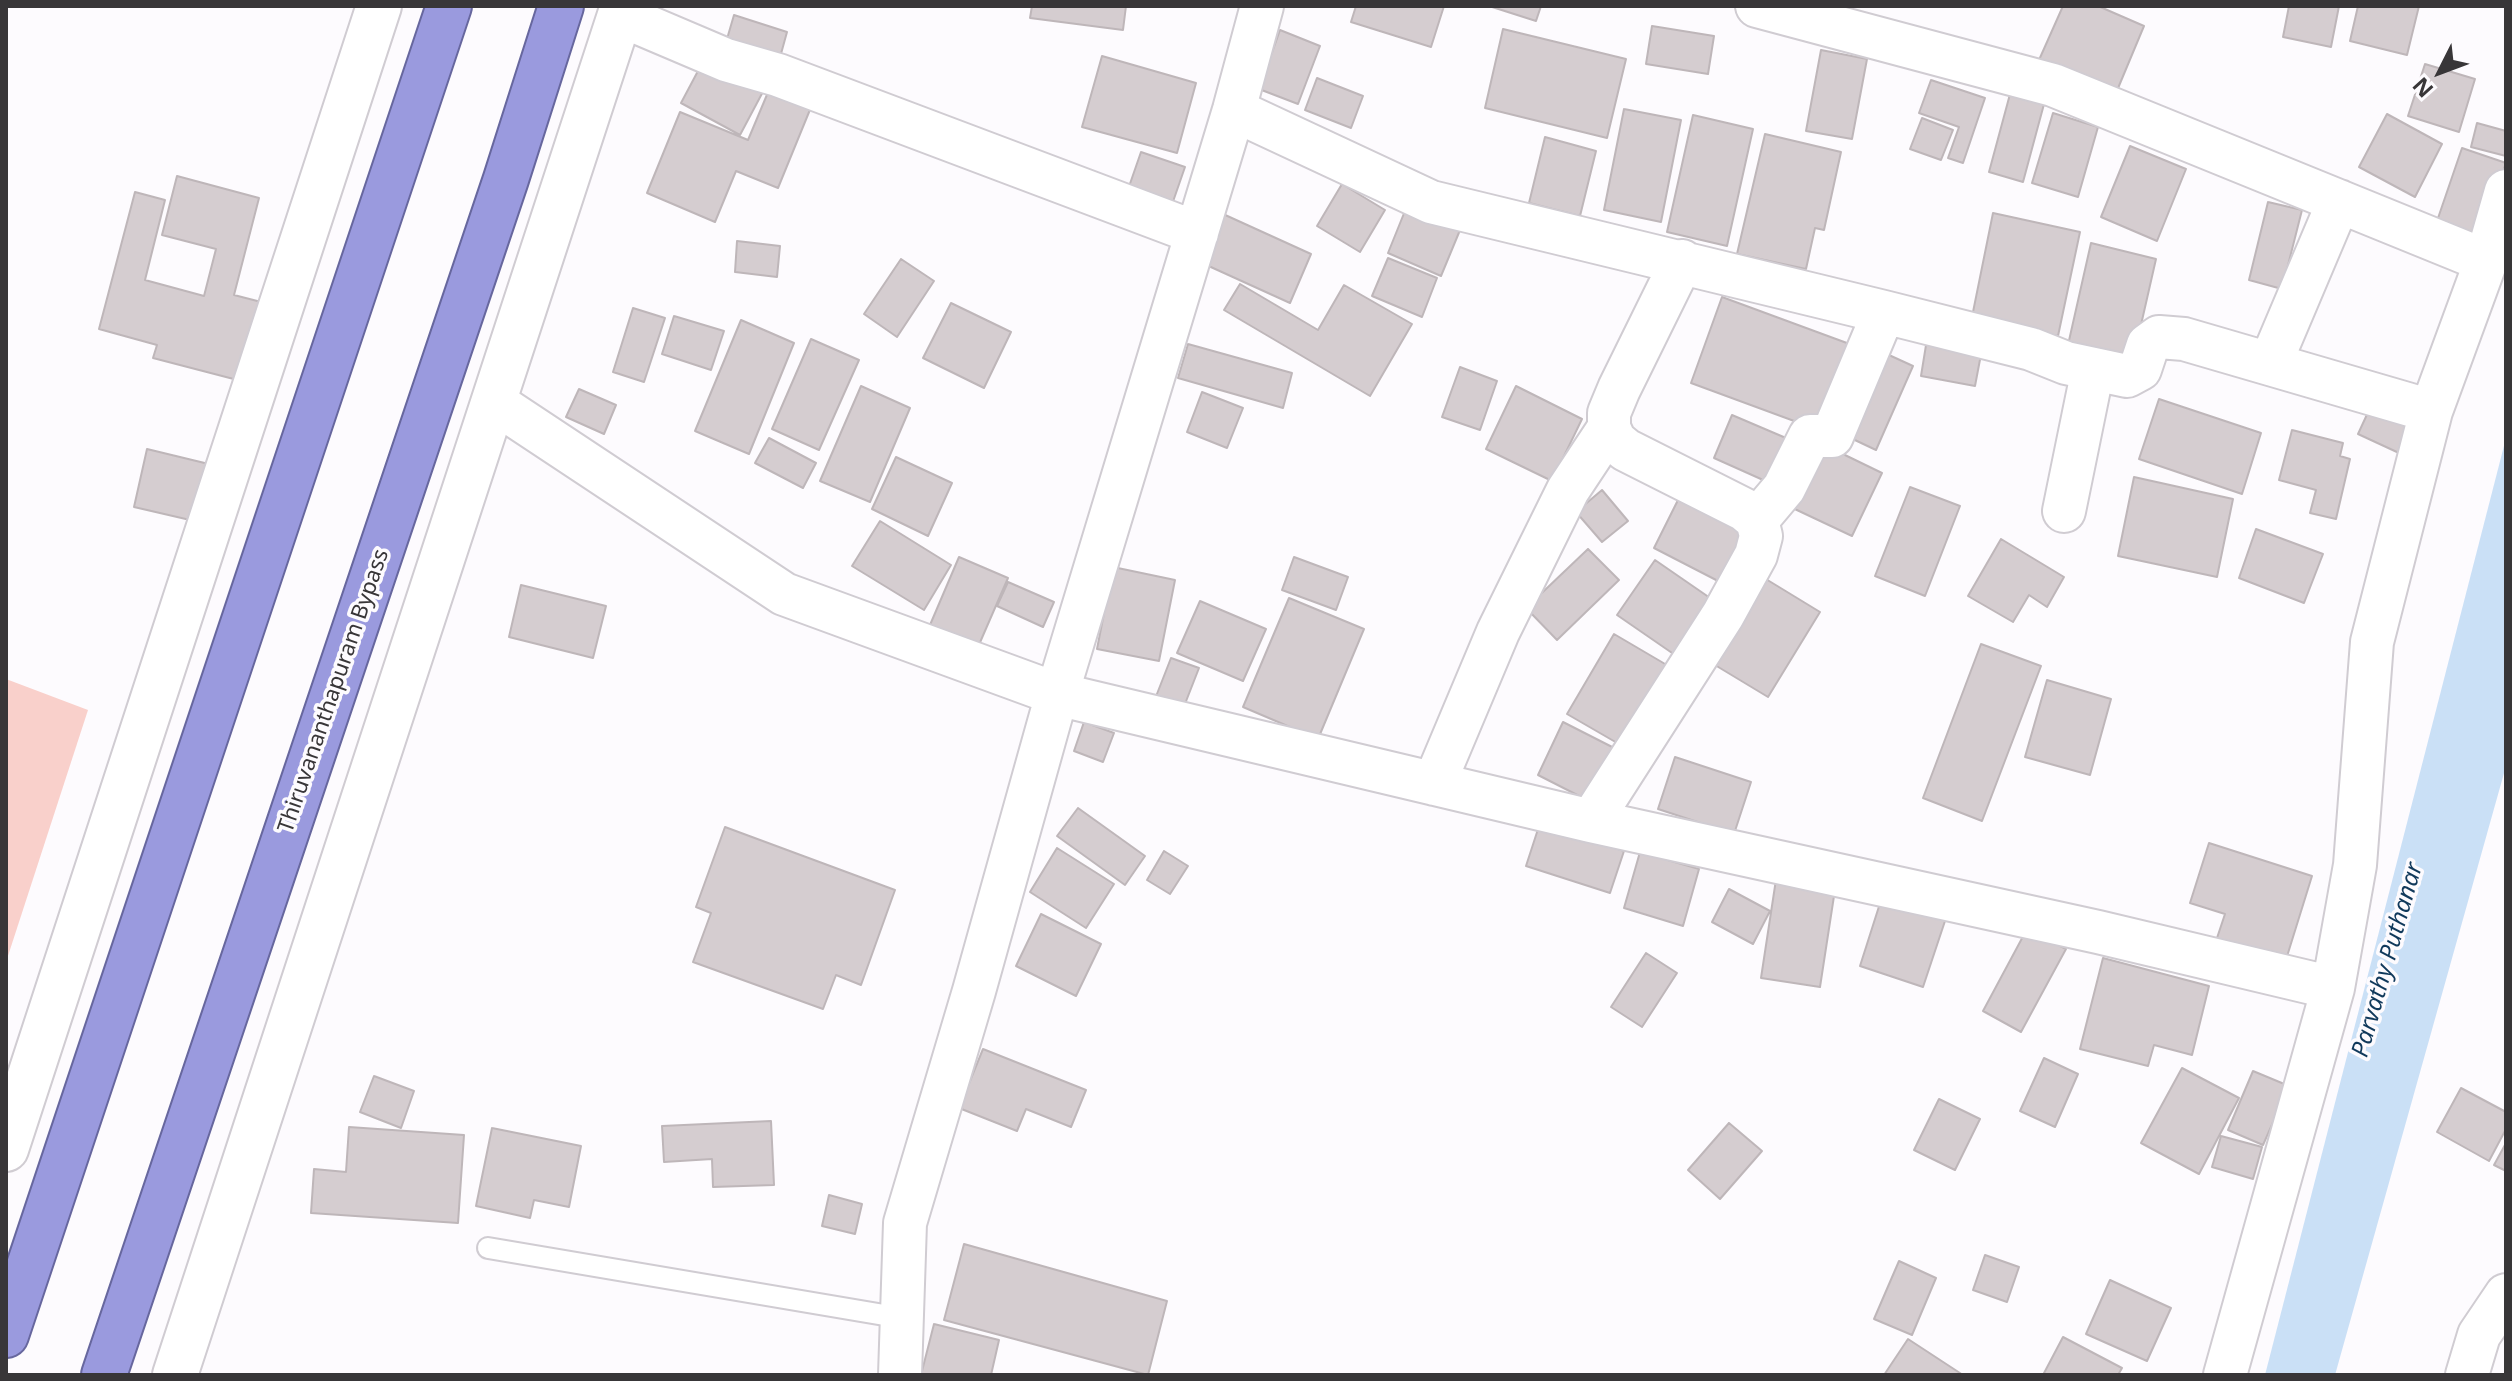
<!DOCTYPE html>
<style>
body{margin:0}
#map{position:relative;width:2512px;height:1381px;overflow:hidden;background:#fdfbfe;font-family:"Noto Sans",sans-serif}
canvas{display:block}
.frame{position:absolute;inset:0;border:8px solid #383638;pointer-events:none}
.north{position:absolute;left:2400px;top:32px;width:80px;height:80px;-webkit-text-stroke:6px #fdfbfe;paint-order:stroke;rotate:228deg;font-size:22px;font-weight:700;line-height:32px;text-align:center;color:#383638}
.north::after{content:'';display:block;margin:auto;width:28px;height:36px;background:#383638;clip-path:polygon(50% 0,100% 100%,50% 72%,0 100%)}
</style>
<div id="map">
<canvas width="2512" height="1381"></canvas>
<div class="frame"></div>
<div class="north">N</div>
</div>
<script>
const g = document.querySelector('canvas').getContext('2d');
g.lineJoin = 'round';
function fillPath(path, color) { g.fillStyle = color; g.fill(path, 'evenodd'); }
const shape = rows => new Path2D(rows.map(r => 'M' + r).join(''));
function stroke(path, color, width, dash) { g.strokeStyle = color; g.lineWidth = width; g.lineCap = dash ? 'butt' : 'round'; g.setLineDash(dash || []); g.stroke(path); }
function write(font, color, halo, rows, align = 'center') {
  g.font = font + ' "Noto Sans",sans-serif'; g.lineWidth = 7; g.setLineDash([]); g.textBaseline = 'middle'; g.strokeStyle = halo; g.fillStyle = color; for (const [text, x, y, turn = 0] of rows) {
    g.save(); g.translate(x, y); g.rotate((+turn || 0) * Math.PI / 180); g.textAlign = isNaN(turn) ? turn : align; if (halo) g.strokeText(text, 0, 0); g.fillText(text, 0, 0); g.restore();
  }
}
fillPath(shape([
 [6,679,88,710,6,962]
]), '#f9d0cb');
fillPath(shape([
 [2506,438,2506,766,2335,1375,2265,1375]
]), '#cae0f6');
const building = shape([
 [1032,6,1126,6,1123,30,1030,18,1032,6],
 [1356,6,1444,6,1431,47,1351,22,1356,6],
 [1489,6,1541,6,1536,21,1489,6],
 [2063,6,2098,6,2144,26,2116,93,2039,60,2063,6],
 [2289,6,2339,6,2331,47,2283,37,2289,6],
 [2358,6,2419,6,2407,55,2350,41,2358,6],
 [734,15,787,32,776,72,722,56,734,15],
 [1652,26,1714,36,1708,74,1646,64,1652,26],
 [1503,29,1626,59,1607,138,1485,108,1503,29],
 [1280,30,1320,46,1298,104,1259,89,1280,30],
 [1821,50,1867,59,1852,139,1806,131,1821,50],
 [707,54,766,86,740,135,681,103,707,54],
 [1102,56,1196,83,1177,153,1082,127,1102,56],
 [2425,64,2475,79,2459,132,2408,116,2425,64],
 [774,78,816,95,778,188,736,171,715,222,647,193,680,112,748,140,774,78],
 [1317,78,1363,96,1351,128,1305,110,1317,78],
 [1931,80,1985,98,1963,163,1948,158,1959,127,1919,113,1931,80],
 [2013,83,2047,93,2023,182,1989,172,2013,83],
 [1624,109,1681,120,1661,222,1604,210,1624,109],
 [2053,113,2098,127,2078,197,2032,183,2053,113],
 [2387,114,2442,144,2415,197,2359,167,2387,114],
 [1693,115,1753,129,1727,246,1667,232,1693,115],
 [1922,118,1953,130,1941,160,1910,149,1922,118],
 [2477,123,2506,131,2506,156,2471,147,2477,123],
 [1765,134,1841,152,1824,230,1815,228,1806,269,1737,254,1765,134],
 [1545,137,1596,151,1580,216,1529,203,1545,137],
 [2130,146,2186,169,2157,241,2101,217,2130,146],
 [2462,148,2506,163,2479,239,2436,224,2462,148],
 [1141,152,1185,167,1168,216,1124,201,1141,152],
 [177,176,259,198,234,295,269,304,249,383,153,358,157,345,99,329,135,192,165,200,145,280,204,296,216,249,162,235,177,176],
 [1342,184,1385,210,1360,252,1317,226,1342,184],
 [1411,196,1465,218,1441,276,1388,253,1411,196],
 [2268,202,2302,210,2282,289,2249,280,2268,202],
 [1993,213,2080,232,2058,336,1972,317,1993,213],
 [1223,214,1311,254,1290,303,1202,263,1223,214],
 [737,241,780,246,777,277,735,272,737,241],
 [2091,243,2156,259,2133,360,2068,345,2091,243],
 [1388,258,1437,278,1422,317,1372,296,1388,258],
 [901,259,934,281,897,337,864,314,901,259],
 [1240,284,1318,330,1344,285,1412,324,1370,396,1224,310,1240,284],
 [1722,297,1855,346,1824,432,1691,383,1722,297],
 [951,303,1011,332,984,388,923,358,951,303],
 [633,308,665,318,644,382,613,372,633,308],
 [674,316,724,331,711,370,662,354,674,316],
 [741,320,794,343,749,454,695,431,741,320],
 [811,339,859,360,819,450,772,429,811,339],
 [1927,339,1982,349,1975,386,1921,376,1927,339],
 [1188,344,1292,373,1283,408,1178,378,1188,344],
 [1878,350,1913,366,1876,450,1840,433,1878,350],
 [1460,367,1497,381,1480,430,1442,417,1460,367],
 [861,386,910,408,870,502,820,481,861,386],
 [1516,386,1582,419,1552,481,1486,449,1516,386],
 [579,389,616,405,604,434,566,417,579,389],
 [1202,392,1243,408,1227,448,1187,432,1202,392],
 [2159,399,2261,433,2242,494,2139,459,2159,399],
 [2370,408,2411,427,2399,453,2358,434,2370,408],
 [1732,415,1800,444,1781,488,1714,458,1732,415],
 [2292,430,2343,443,2340,456,2350,459,2336,519,2310,513,2316,490,2279,480,2292,430],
 [769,438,816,463,803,488,755,463,769,438],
 [1812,439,1882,473,1852,536,1782,503,1812,439],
 [147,449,217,466,203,523,134,507,147,449],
 [896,457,952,483,928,536,872,509,896,457],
 [2134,477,2233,499,2217,577,2118,556,2134,477],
 [1910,487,1960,506,1925,596,1875,576,1910,487],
 [1602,490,1628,521,1602,542,1576,512,1602,490],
 [1679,498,1746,531,1720,582,1654,548,1679,498],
 [880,521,951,565,924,610,852,566,880,521],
 [2256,529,2323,554,2304,603,2239,578,2256,529],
 [2001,539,2064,577,2047,607,2029,595,2013,622,1968,596,2001,539],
 [1588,549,1619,580,1557,640,1526,608,1588,549],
 [959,557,1008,578,978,647,930,625,959,557],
 [1294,557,1348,577,1336,610,1282,590,1294,557],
 [1655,560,1713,600,1675,655,1617,615,1655,560],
 [1113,567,1175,580,1159,661,1097,649,1113,567],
 [1756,573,1820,612,1768,697,1705,659,1756,573],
 [1008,582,1054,602,1043,627,997,606,1008,582],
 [521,585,606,606,593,658,509,637,521,585],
 [1289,598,1364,629,1318,739,1243,707,1289,598],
 [1200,601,1266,629,1243,681,1177,653,1200,601],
 [1614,634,1677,671,1631,751,1567,714,1614,634],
 [1981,644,2041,666,1982,821,1923,798,1981,644],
 [1171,658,1199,668,1183,709,1155,699,1171,658],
 [2047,680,2111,699,2090,775,2025,757,2047,680],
 [1084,722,1114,733,1103,762,1074,751,1084,722],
 [1563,722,1620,751,1593,803,1538,775,1563,722],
 [1675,757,1751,782,1734,834,1658,809,1675,757],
 [1078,808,1145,856,1125,885,1057,836,1078,808],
 [1540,823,1624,851,1610,893,1526,866,1540,823],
 [725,827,895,890,861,985,836,975,823,1009,693,962,711,913,696,907,725,827],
 [2209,843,2312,876,2284,966,2215,944,2225,914,2190,903,2209,843],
 [1057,848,1114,884,1086,928,1030,892,1057,848],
 [1164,851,1188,866,1170,894,1147,880,1164,851],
 [1640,852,1699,869,1683,926,1624,908,1640,852],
 [1777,873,1836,883,1820,987,1761,978,1777,873],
 [1729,889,1770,911,1753,944,1712,922,1729,889],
 [1882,897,1946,918,1923,987,1860,966,1882,897],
 [1041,914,1101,944,1076,996,1016,966,1041,914],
 [2027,929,2066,949,2021,1032,1983,1011,2027,929],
 [1646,953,1677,973,1642,1027,1611,1007,1646,953],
 [2103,958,2209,986,2192,1055,2154,1045,2148,1066,2080,1049,2103,958],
 [983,1049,1086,1090,1071,1127,1026,1109,1017,1131,959,1108,983,1049],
 [2044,1058,2078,1074,2055,1127,2020,1111,2044,1058],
 [2182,1068,2239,1098,2199,1174,2141,1143,2182,1068],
 [2253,1071,2289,1086,2263,1145,2228,1130,2253,1071],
 [374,1076,414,1091,401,1128,360,1112,374,1076],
 [2461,1088,2506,1112,2506,1129,2489,1161,2437,1132,2461,1088],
 [1939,1099,1980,1119,1955,1170,1914,1150,1939,1099],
 [771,1121,774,1185,713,1187,712,1159,664,1162,662,1126,771,1121],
 [1729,1123,1762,1151,1720,1199,1688,1170,1729,1123],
 [349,1127,464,1135,458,1223,311,1213,314,1169,346,1172,349,1127],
 [492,1128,581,1146,569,1207,534,1200,530,1218,476,1206,492,1128],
 [2221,1136,2262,1147,2253,1179,2212,1167,2221,1136],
 [2506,1143,2506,1171,2494,1165,2506,1143],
 [829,1195,862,1204,855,1234,822,1226,829,1195],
 [964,1244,1167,1301,1148,1375,944,1320,964,1244],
 [1985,1255,2019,1267,2007,1302,1973,1290,1985,1255],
 [1899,1261,1936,1278,1912,1335,1874,1319,1899,1261],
 [2110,1280,2171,1308,2147,1361,2086,1334,2110,1280],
 [934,1324,999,1340,991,1375,921,1375,934,1324],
 [2063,1337,2122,1368,2118,1375,2043,1375,2063,1337],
 [1908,1339,1963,1375,1884,1375,1908,1339]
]);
fillPath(building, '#d5cdd0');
stroke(building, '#beb6b9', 2);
const service = shape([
 [488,1248,902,1318]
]);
const minor = shape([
 [1757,6,2053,85,2486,261],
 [620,15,726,60,778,75,1197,233],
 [1234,110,1431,202,1884,312,2031,349,2066,363,2127,376,2140,369,2148,345,2159,337,2184,339,2431,411],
 [2270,364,2339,201],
 [494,402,784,594,1057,694,1591,821,2098,932,2333,988],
 [2064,511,2093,369],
 [1757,520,1784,488,1810,436,1832,436,1884,312],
 [1434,784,1498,632,1568,490,1609,428],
 [1591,821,1723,615,1756,555,1761,536,1757,520,1745,510,1626,450,1615,441,1609,428,1609,413,1619,389,1682,261],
 [900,1375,905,1223,974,991,1057,694,1234,110,1262,6],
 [2225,1375,2333,988,2355,865,2372,642,2431,411,2486,261,2506,191],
 [2467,1375,2479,1335,2506,1295]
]);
const tertiary = shape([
 [6,1149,379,6],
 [175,1375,623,6]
]);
const trunk = shape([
 [6,1335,449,6],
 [104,1375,506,179,561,6]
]);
stroke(service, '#d0ccd2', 24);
stroke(minor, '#d0ccd2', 46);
stroke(tertiary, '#d0ccd2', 48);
stroke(trunk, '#67679e', 48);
stroke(service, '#fff', 20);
stroke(minor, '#fff', 42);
stroke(tertiary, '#fff', 44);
stroke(trunk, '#9a9ade', 44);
write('22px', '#383638', '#fdfbfe', [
 ["Thiruvananthapuram Bypass",334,691,-71]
]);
write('italic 24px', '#10395b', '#fdfbfe', [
 ["Parvathy Puthanar",2388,960,-74]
]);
</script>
